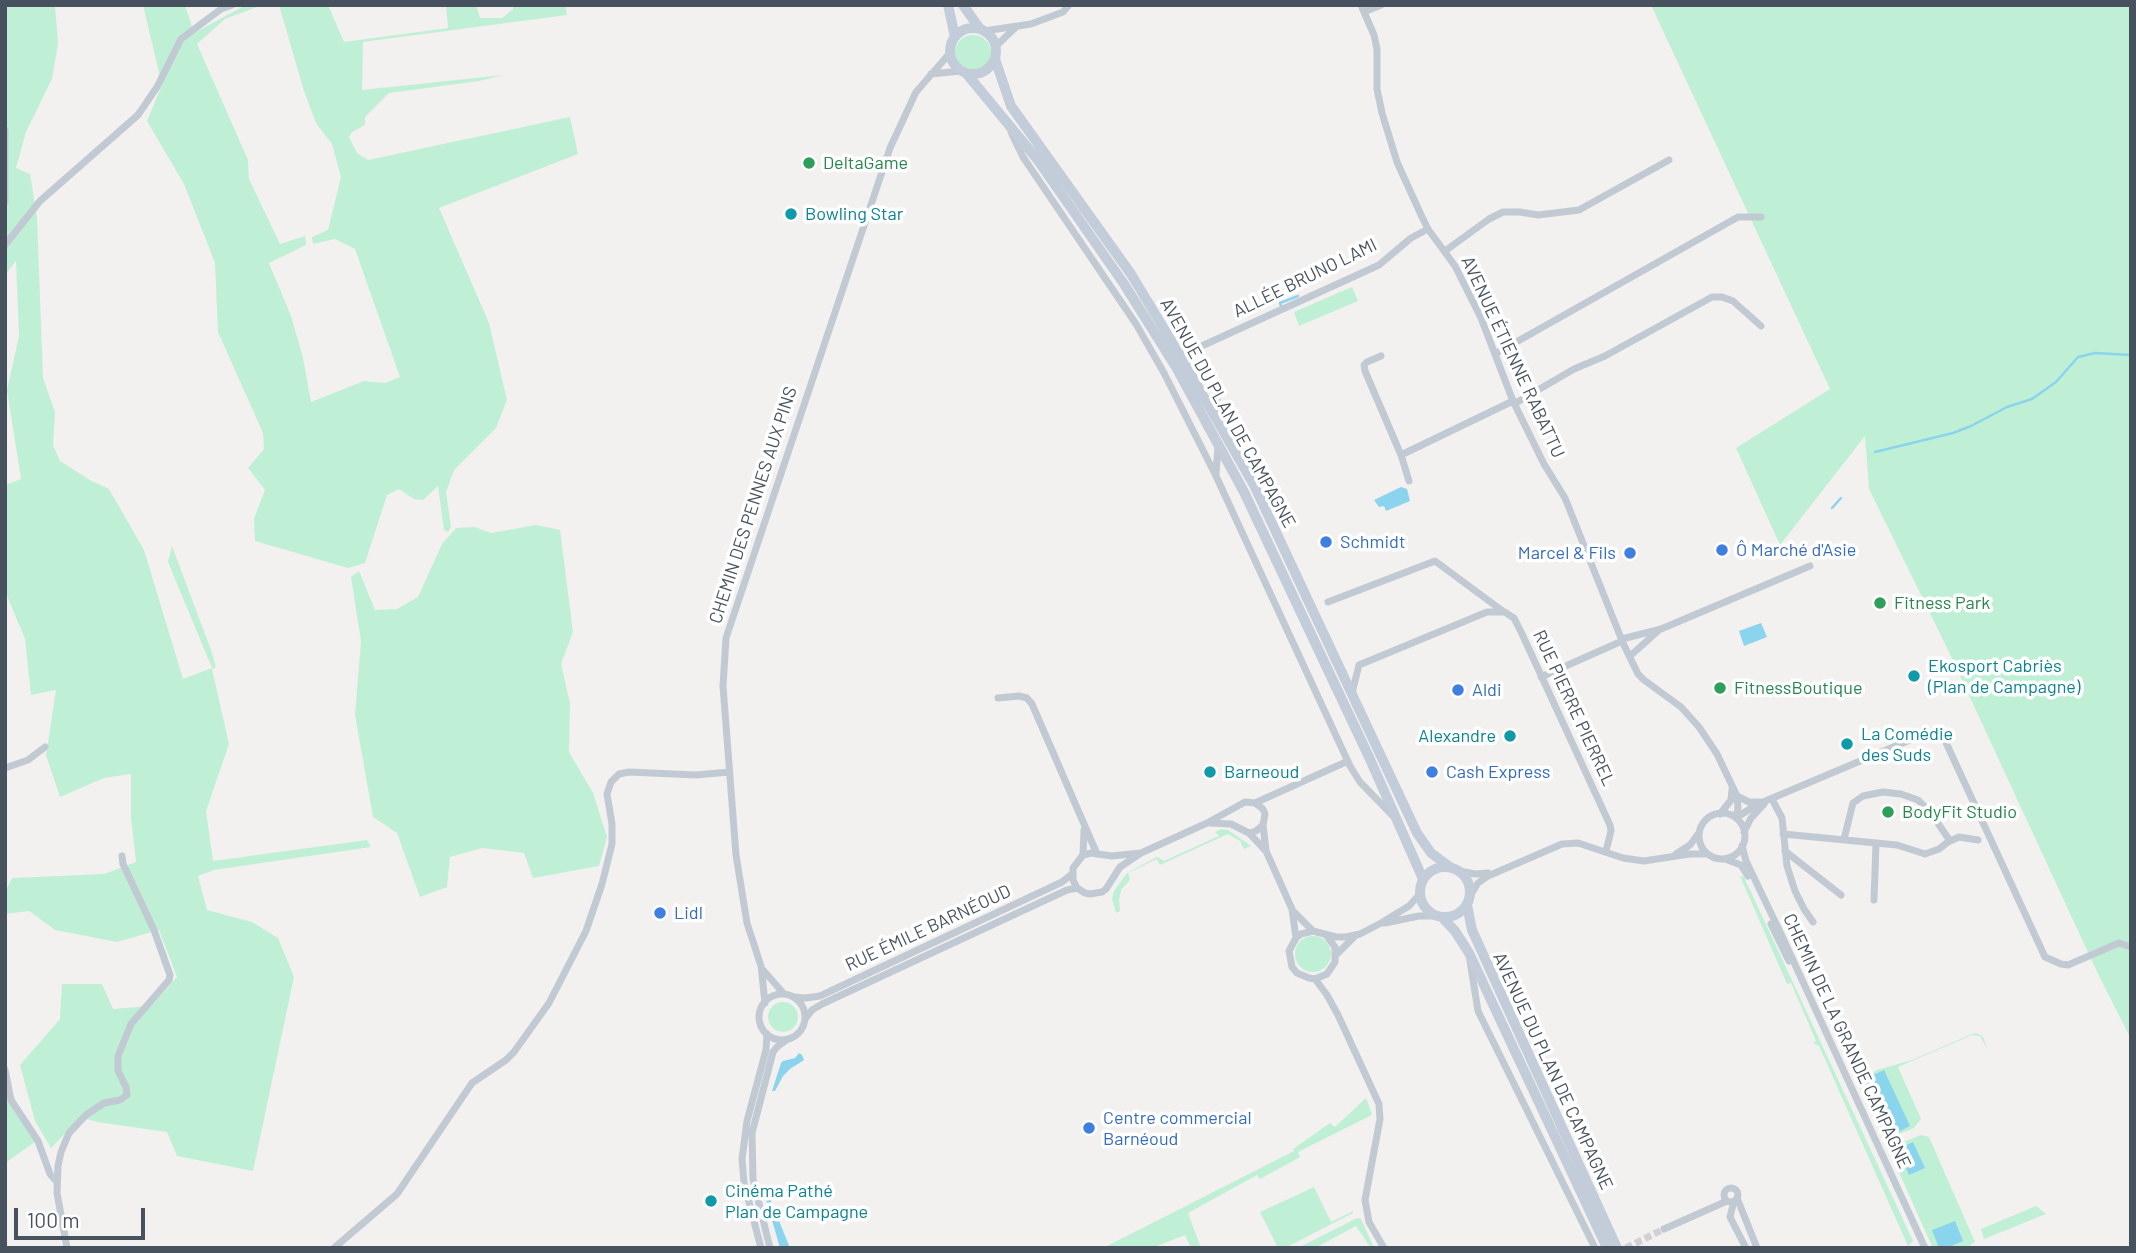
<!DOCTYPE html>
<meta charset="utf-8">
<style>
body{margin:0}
#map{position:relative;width:2136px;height:1253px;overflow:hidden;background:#f3f0f0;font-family:Barlow,sans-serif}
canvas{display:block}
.frame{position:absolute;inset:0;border:7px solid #48525e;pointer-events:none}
.scale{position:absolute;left:14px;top:1208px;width:131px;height:32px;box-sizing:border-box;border:4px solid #48525e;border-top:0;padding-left:9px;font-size:21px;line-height:24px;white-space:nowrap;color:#48525e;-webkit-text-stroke:5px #fff;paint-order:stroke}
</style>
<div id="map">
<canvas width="2136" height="1253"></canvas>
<div class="frame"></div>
<div class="scale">100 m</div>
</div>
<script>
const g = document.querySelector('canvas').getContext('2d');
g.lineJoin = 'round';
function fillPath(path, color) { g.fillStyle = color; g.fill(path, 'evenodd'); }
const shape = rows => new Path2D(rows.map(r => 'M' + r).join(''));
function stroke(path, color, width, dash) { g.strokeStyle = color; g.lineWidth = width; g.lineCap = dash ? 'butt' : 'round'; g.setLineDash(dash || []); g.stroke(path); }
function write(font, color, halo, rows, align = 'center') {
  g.font = font + ' Barlow,sans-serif'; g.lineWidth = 7; g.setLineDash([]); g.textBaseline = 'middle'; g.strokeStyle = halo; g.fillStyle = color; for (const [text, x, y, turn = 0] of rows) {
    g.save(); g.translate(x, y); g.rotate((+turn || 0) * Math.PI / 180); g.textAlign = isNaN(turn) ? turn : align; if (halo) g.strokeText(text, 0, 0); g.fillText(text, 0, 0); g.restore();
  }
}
fillPath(shape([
 [5,5,55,5,58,44,52,79,26,132,16,168,30,174,37,217,43,378,55,412,53,445,60,461,90,480,109,489,144,550,183,679,212,668,168,562,172,546,211,650,216,667,212,669,229,744,206,811,213,861,367,840,371,847,214,870,198,876,207,910,252,922,278,938,294,977,253,1171,177,1156,167,1132,97,1122,81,1117,51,1148,35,1121,20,1065,60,1019,62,984,102,984,113,1009,151,1006,177,977,159,930,117,942,55,930,29,911,5,914,5,892,12,878,104,874,136,862,131,818,131,774,104,778,60,797,46,755,56,690,31,695,25,639,5,591,5,485,21,479,7,390,19,336,16,261,5,275],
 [143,5,185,5,194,33,246,5,262,5,225,19,197,44,248,160,249,179,280,244,305,236,306,245,269,263,291,316,303,358,311,402,364,381,385,383,400,377,355,249,335,239,313,244,312,237,328,230,341,177,332,144,316,123,304,91,279,5,328,5,344,42,448,28,446,5,476,5,480,18,502,18,513,9,514,5,565,5,567,15,363,42,362,90,504,75,479,81,389,93,365,117,365,125,352,132,349,137,357,153,368,160,570,117,578,154,439,208,489,323,507,400,496,428,454,470,446,492,451,527,448,532,444,530,438,486,423,500,414,499,399,489,387,495,365,563,348,568,255,541,254,519,265,490,248,468,264,449,263,433,218,332,215,263,184,184,147,121,162,85],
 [1651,5,2131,5,2131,1039,2098,974,1948,650,1869,489,1865,436,1780,545,1736,448,1830,389],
 '955 53a18 18 0 1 1 36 0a18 18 0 1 1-36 0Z',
 [1352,287,1358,301,1299,326,1294,312],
 [536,525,560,530,573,632,561,664,570,703,569,752,593,793,607,837,599,866,533,878,524,853,482,848,450,857,447,887,420,897,397,833,373,817,355,715,361,641,351,577,359,571,375,610,397,609,418,597,442,544,456,528,475,527,491,533],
 [1221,829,1228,830,1251,846,1244,849,1240,841,1228,834,1160,865,1157,859,1128,873,1130,880,1121,890,1119,900,1120,911,1116,913,1112,899,1114,891,1127,873,1157,857,1164,861,1219,836,1215,832],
 [1740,876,1744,877,1913,1241,1908,1246,1819,1046,1813,1043,1816,1041,1791,983,1787,984],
 '1295 954a18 18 0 1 1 36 0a18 18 0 1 1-36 0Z',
 '768 1017a15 15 0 1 1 30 0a15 15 0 1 1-30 0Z',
 [1977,1033,1983,1037,1988,1050,1980,1036,1972,1035,1898,1067,1921,1119,1914,1128,1886,1139,1861,1088,1862,1081,1877,1070,1912,1060,1972,1034],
 [5,1097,35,1142,5,1163],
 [1366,1098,1372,1114,1370,1116,1298,1152,1300,1157,1260,1179,1257,1175,1188,1213,1201,1248,1191,1248,1185,1235,1152,1248,1103,1248,1294,1151,1293,1149,1330,1123,1335,1127],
 [1921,1135,1929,1137,1975,1242,1970,1245,1971,1248,1933,1248,1926,1233,1890,1152,1891,1147],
 [1314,1187,1331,1222,1353,1211,1353,1213,1285,1248,1278,1248,1260,1212],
 [2036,1206,2046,1214,1984,1239,1981,1229],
 [1357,1218,1361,1219,1374,1248,1371,1248,1356,1226,1315,1248,1298,1248]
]), '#bff0d5');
fillPath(shape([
 [1401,487,1407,489,1410,501,1386,511,1384,506,1379,507,1374,500],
 [1761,623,1767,637,1744,646,1739,631],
 [799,1053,802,1055,804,1060,790,1069,783,1076,775,1091,772,1091,781,1063,783,1061,795,1058],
 [1884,1070,1910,1126,1890,1136,1867,1086,1871,1076],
 [1913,1142,1925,1168,1909,1175,1898,1149],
 [769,1196,790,1248,780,1248,766,1199],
 [1955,1221,1963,1241,1946,1248,1939,1248,1932,1230]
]), '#8bd4ee');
stroke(shape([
 [1281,306,1280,303,1298,296],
 [1875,452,1953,433,1971,426,2007,407,2032,399,2056,382,2078,357,2095,353,2131,355],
 [1832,508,1841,498]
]), '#8bd4ee', 2.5);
stroke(shape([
 [1626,1248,1664,1229]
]), '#d1d0d3', 7, [7, 3.5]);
stroke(shape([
 [1361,5,1374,35,1377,49,1377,89,1382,113,1397,162,1422,217,1428,229,1455,266,1481,318,1513,401,1544,464,1565,498,1623,643,1638,674,1644,680,1681,707,1699,727,1717,754,1737,796,1738,808,1736,818],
 [1364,12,1381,5],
 [984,31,1031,24,1063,12,1069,5],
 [996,46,1015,28],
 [931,74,961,71],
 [5,130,5,202],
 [1011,132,1023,157,1136,324,1164,373,1216,476,1350,766,1360,782,1392,815],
 [5,245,40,201,138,115,157,87,181,39,221,9,232,5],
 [1445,251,1489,219,1503,212,1520,212,1538,215,1579,210,1669,160],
 [1193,350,1379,265,1411,238,1428,229],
 [1495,354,1738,217,1761,217],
 [1381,356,1367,362,1364,365,1365,371,1401,455,1409,481],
 [1216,391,1219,419],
 [1514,404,1574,369,1605,356,1712,297,1722,297,1733,301,1761,326],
 [1401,455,1513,401],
 [1216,474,1218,447],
 [1328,602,1435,561,1504,612],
 [1622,639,1661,629,1810,566],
 [1630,656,1658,631],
 [1541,677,1622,641],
 [1352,693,1359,665,1487,612,1505,612,1509,615,1514,618,1522,634,1610,825,1611,831,1606,851],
 [998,698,1019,696,1027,698,1032,704,1097,854],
 [5,768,28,760,45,747],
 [1737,796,1749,802,1761,802],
 [1772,799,1782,818,1787,866,1795,891,1804,909,1813,922],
 [1255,803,1348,761],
 '1699 836a23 23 0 1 1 46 0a23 23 0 1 1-46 0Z',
 [1720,814,1731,800,1732,789],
 [1736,818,1756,805,1924,734,1937,731,1942,734,2045,957,2061,964,2068,965,2119,943,2131,947],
 [1210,823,1231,824,1249,833,1256,831,1263,825],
 [1744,832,1751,818,1764,804],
 [1249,833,1265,850],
 [1783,834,1897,845,1925,854,1939,849,1948,842,1959,837,1978,840],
 [1844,839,1853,803,1863,796,1883,792,1901,794,1918,800,1931,813,1950,841],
 [1742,846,1746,861,1781,934,1925,1248],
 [1785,851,1841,895],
 [1141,853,1112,856,1091,853,1083,855,1073,868,1073,880,1077,888,1085,893,1090,894,1102,892,1106,889,1120,867,1141,853,1207,823,1245,802,1255,803,1263,809,1265,814,1263,825,1266,851,1292,909,1296,938],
 [1676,854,1690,845,1698,834],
 [1083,855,1084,830],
 [1725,859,1741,865,1748,876],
 [1459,871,1475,874,1488,873],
 [1470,896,1478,883,1488,876,1562,844,1578,843,1623,858,1644,861,1689,854,1707,854],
 [1874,900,1876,843],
 [1295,913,1313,931,1336,937,1346,937,1360,934,1381,923,1409,906,1420,894],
 [1385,923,1419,916,1435,916],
 [1771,924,1789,961],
 [1313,931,1301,934,1296,938,1289,951,1292,967,1297,973,1309,978,1315,979,1327,974,1335,962,1335,947,1326,935],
 [1337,954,1356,935],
 [1470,961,1478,1011,1595,1248],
 [763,970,784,994],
 [1315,979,1327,995,1338,1015,1379,1104,1380,1119,1365,1200,1369,1222,1384,1248],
 '759 1017a23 23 0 1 1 46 0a23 23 0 1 1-46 0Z',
 [794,997,806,998,820,996,1062,882,1072,874],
 [765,1003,761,966,747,923,736,855,723,686,726,638,890,148,916,92,950,53],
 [805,1019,812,1010,822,1004,1067,890,1077,888],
 [5,1070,11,1100,38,1141,50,1174,57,1182],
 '1724 1195a7 7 0 1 1 14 0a7 7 0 1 1-14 0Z',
 [1737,1198,1757,1248],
 [1734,1201,1730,1217,1746,1248],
 [1664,1229,1727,1201],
 [67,1248,57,1193,58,1166,61,1152,69,1133,86,1115,104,1103,120,1100,127,1095,126,1087,118,1071,118,1056,131,1024,169,980,170,975,154,930,123,864,122,856],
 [334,1248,397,1194,472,1083,506,1060,514,1052,549,1003,586,931,602,884,612,844,612,824,607,794,611,782,619,774,629,772,696,775,729,772],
 [761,1248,744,1183,742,1159,747,1121,766,1050,767,1034],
 [770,1248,753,1179,752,1133,773,1052,777,1047,788,1039]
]), '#c1cad2', 7);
stroke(shape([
 [948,5,955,37],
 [963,5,980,29],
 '950 51a23 23 0 1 1 46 0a23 23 0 1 1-46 0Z',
 [995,59,1011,106,1131,274,1181,357,1254,485,1417,833,1431,853,1450,867],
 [966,73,1037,159,1124,284,1176,367,1244,492,1369,757,1423,879],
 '1420 892a25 25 0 1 1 50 0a25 25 0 1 1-50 0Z',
 [1467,905,1472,930,1617,1248],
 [1442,917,1455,931,1469,953,1607,1248]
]), '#c3ccd9', 10);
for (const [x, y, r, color] of [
 [809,163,7,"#2e9e5b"],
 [791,214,7,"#0f9aa8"],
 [1326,542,7,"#3f7fe0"],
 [1722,550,7,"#3f7fe0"],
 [1630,553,7,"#3f7fe0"],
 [1880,603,7,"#2e9e5b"],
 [1914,676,7,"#0f9aa8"],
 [1720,688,7,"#2e9e5b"],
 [1458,690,7,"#3f7fe0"],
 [1510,736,7,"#0f9aa8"],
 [1847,744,7,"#0f9aa8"],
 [1210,772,7,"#0f9aa8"],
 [1432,772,7,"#3f7fe0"],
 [1888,812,7,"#2e9e5b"],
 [660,913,7,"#3f7fe0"],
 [1089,1128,7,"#3f7fe0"],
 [711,1201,7,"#0f9aa8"]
]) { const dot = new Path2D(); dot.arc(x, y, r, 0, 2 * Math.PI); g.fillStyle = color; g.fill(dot); stroke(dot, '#fff', 2.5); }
write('18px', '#27864d', '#fff', [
 ["DeltaGame",823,163],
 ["Fitness Park",1894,603],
 ["FitnessBoutique",1734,688],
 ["BodyFit Studio",1902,812]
], 'left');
write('18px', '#0d838f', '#fff', [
 ["Bowling Star",805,214],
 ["Ekosport Cabriès",1928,666],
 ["(Plan de Campagne)",1928,687],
 ["La Comédie",1861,734],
 ["des Suds",1861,755],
 ["Alexandre",1496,736,"right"],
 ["Barneoud",1224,772],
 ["Cinéma Pathé",725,1191],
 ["Plan de Campagne",725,1212]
], 'left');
write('18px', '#48525e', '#fff', [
 ["ALLÉE BRUNO LAMI",1305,278,-26],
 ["AVENUE ÉTIENNE RABATTU",1513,357,65],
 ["AVENUE DU PLAN DE CAMPAGNE",1228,413,61],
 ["CHEMIN DES PENNES AUX PINS",753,505,-72],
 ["RUE PIERRE PIERREL",1574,708,65],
 ["RUE ÉMILE BARNÉOUD",928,928,-25],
 ["CHEMIN DE LA GRANDE CAMPAGNE",1847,1041,65],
 ["AVENUE DU PLAN DE CAMPAGNE",1553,1071,65]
]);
write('18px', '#366cbe', '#fff', [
 ["Schmidt",1340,542],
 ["Ô Marché d'Asie",1736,550],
 ["Marcel & Fils",1616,553,"right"],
 ["Aldi",1472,690],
 ["Cash Express",1446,772],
 ["Lidl",674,913],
 ["Centre commercial",1103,1118],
 ["Barnéoud",1103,1139]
], 'left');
</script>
